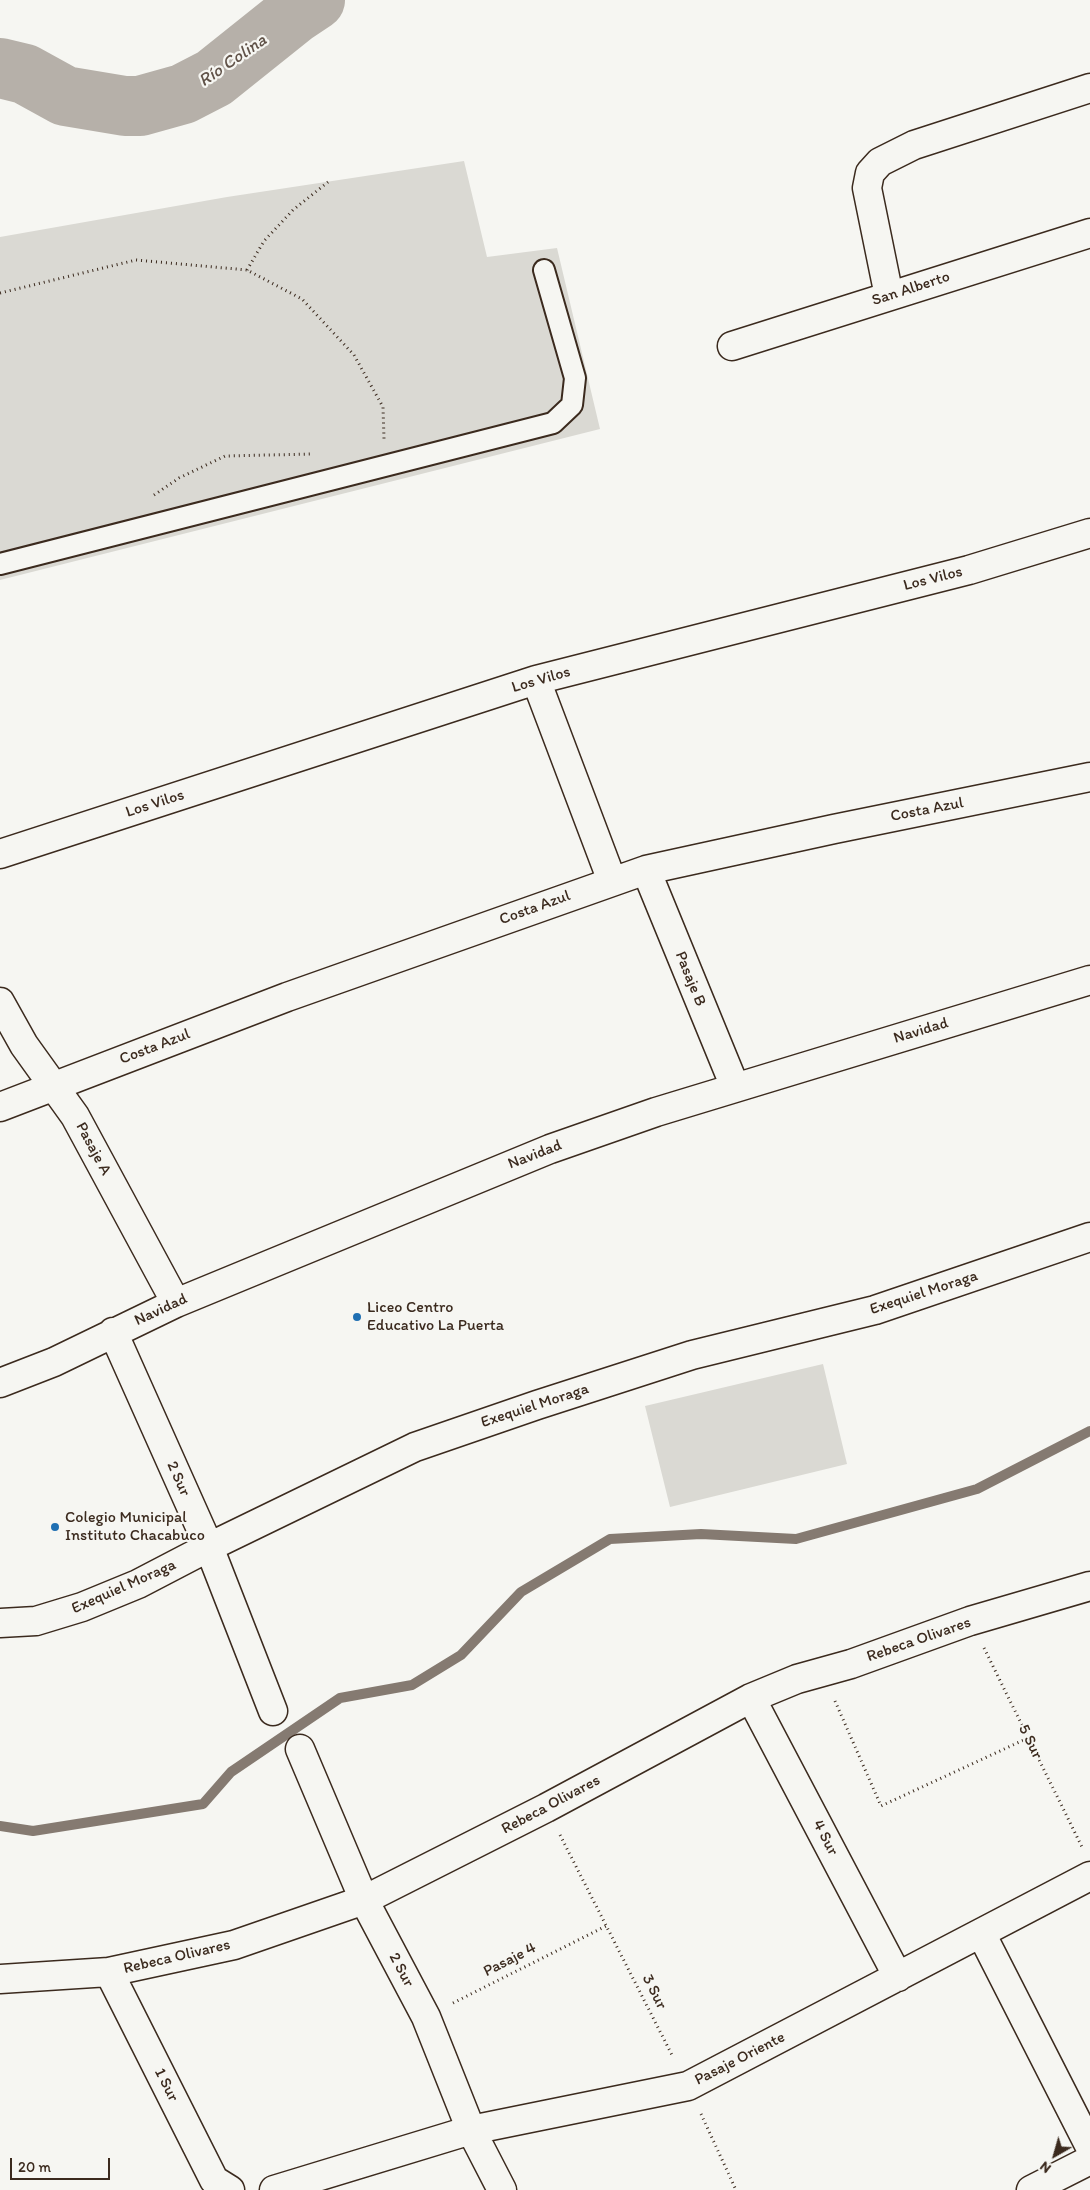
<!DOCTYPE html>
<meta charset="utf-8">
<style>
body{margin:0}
#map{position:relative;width:1090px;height:2190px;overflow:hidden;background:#f6f6f2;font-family:Itim,sans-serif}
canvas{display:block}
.north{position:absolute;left:1030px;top:2130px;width:50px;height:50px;-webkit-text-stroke:4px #f6f6f2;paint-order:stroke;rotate:218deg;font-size:14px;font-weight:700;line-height:20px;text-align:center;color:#3b2a1e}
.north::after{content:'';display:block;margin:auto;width:18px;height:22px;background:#3b2a1e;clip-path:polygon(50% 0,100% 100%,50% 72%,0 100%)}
.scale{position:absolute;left:10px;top:2158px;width:100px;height:22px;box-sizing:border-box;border:2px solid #3b2a1e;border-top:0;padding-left:6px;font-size:15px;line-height:18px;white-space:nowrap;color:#3b2a1e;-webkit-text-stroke:4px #f6f6f2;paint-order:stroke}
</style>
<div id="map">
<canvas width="1090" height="2190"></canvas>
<div class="north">N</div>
<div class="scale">20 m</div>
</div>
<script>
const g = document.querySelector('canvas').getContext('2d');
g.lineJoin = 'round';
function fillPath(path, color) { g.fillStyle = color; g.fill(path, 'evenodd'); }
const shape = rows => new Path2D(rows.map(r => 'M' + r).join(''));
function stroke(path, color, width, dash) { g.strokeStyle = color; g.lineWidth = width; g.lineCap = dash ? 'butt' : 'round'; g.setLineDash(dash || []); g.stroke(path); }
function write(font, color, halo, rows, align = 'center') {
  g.font = font + ' Itim,sans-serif'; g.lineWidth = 4.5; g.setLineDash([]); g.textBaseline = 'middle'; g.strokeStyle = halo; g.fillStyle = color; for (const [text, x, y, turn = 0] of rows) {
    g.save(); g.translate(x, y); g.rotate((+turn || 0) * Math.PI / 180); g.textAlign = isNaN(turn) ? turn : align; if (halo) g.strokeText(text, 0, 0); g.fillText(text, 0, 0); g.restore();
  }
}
fillPath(shape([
 [464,161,487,257,557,248,600,429,0,580,0,237,227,197],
 [823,1364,847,1464,670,1507,645,1406]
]), '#dad9d3');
stroke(shape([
 [0,1826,33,1831,203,1804,231,1772,340,1698,412,1685,461,1655,521,1592,610,1539,701,1534,796,1539,977,1489,1090,1431]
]), '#857a71', 10);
stroke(shape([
 [0,68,25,74,65,96,125,106,140,106,183,94,214,78,294,14,315,0]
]), '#b6b0a9', 60);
const service = shape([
 [0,564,553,423,572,405,575,378,544,270]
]);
const minor = shape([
 [889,296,867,188,870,173,880,162,914,145,1090,88],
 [732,346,1090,233],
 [536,680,612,881],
 [0,854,536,680,969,570,1090,533],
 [646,870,735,1087],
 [0,1002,24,1045,75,1116,176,1303],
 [0,1107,287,997,646,870,834,829,1090,777],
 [113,1332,209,1547,273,1711],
 [0,1383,54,1362,176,1303,550,1149,656,1112,1090,980],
 [0,1623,36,1621,82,1607,138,1584,209,1547,415,1447,537,1405,692,1355,875,1310,1090,1237],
 [751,1698,898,1977],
 [300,1749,364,1900,426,2017,471,2130,502,2190],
 [981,1933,1090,2147],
 [109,1972,214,2180,230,2190],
 [0,1979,109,1972,234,1945,364,1900,546,1808,751,1698,797,1679,851,1664,970,1621,1090,1586],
 [274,2190,471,2130,688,2086,1090,1876],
 [1031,2190,1090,2160]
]);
stroke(service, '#3b2a1e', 24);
stroke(minor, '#3b2a1e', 31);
stroke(shape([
 [247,270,264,241,293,210,328,182],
 [0,293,136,260,247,270,302,299,354,355,383,407,384,439],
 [154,495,179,478,225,456,313,454],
 [984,1648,1082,1847],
 [835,1701,881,1806,1028,1738],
 [560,1835,673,2057],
 [453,2003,606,1926],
 [701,2114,736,2190]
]), '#3b2a1e', 3, [1, 4]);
stroke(service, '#f6f6f2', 20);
stroke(minor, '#f6f6f2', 28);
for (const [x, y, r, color] of [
 [357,1317,5,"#1f6fb2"],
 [55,1527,5,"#1f6fb2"]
]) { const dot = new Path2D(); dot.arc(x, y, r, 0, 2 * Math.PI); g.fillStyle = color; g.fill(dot); stroke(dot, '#f6f6f2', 2); }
write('16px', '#3b2a1e', '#f6f6f2', [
 ["San Alberto",911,289,-18],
 ["Los Vilos",933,579,-14],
 ["Los Vilos",541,680,-16],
 ["Los Vilos",155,804,-18],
 ["Costa Azul",927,810,-11],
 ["Costa Azul",535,908,-20],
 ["Pasaje B",690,979,68],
 ["Navidad",921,1031,-17],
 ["Costa Azul",155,1047,-21],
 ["Pasaje A",93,1149,62],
 ["Navidad",535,1155,-21],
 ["Exequiel Moraga",924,1293,-18],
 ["Navidad",161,1310,-25],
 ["Exequiel Moraga",535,1406,-18],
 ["2 Sur",178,1479,66],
 ["Exequiel Moraga",124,1587,-24],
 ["Rebeca Olivares",919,1640,-19],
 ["5 Sur",1030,1742,64],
 ["Rebeca Olivares",551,1805,-28],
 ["4 Sur",825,1838,62],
 ["Rebeca Olivares",177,1957,-13],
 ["Pasaje 4",510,1960,-27],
 ["2 Sur",401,1970,62],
 ["3 Sur",654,1992,63],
 ["Pasaje Oriente",740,2059,-27],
 ["1 Sur",166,2085,63]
]);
write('16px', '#3b2a1e', '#f6f6f2', [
 ["Liceo Centro",367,1308],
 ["Educativo La Puerta",367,1326],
 ["Colegio Municipal",65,1518],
 ["Instituto Chacabuco",65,1536]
], 'left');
write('italic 18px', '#605248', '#f6f6f2', [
 ["Río Colina",233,61,-35]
]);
</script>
